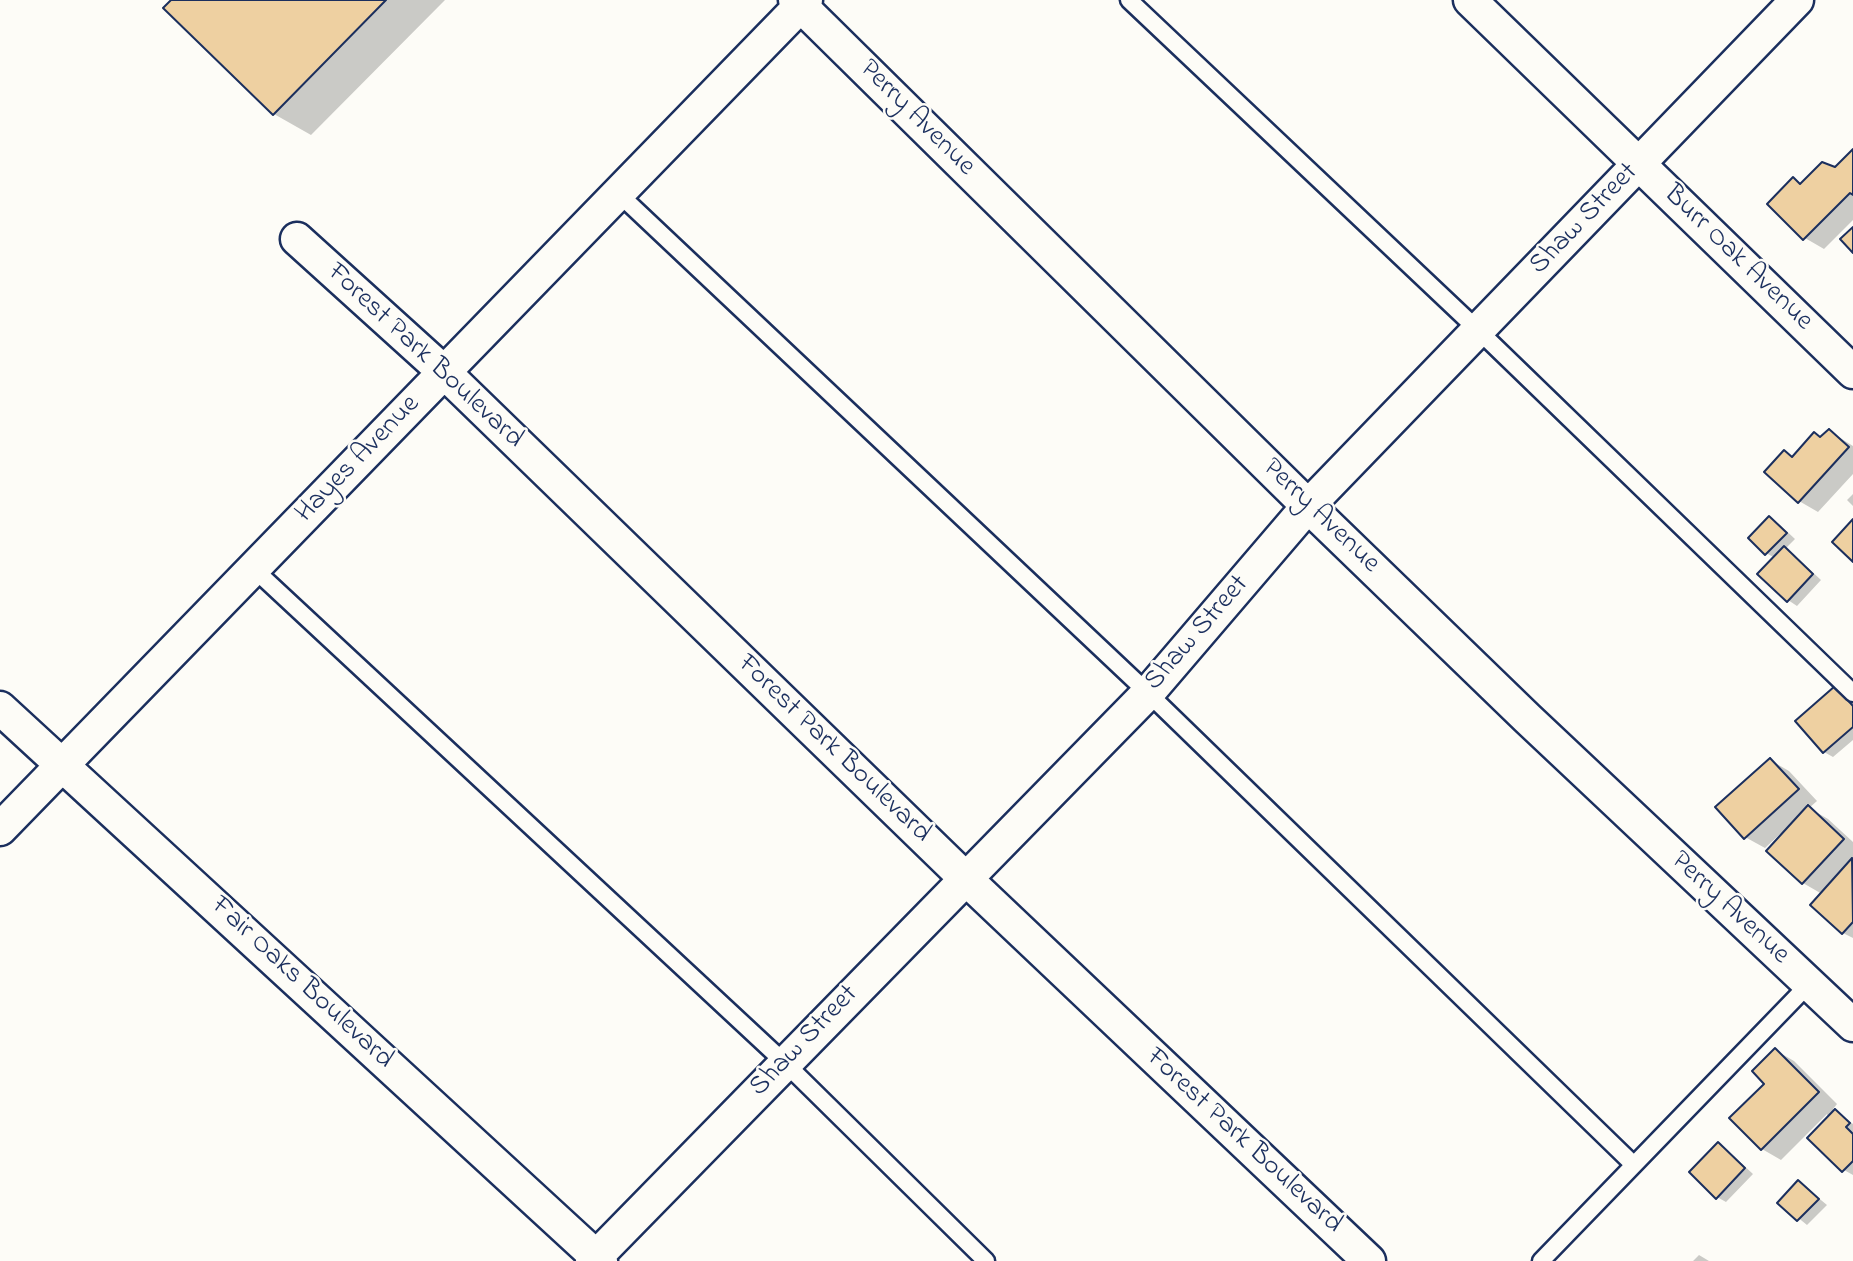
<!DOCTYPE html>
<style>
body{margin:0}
canvas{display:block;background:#fdfcf7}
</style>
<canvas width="1853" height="1261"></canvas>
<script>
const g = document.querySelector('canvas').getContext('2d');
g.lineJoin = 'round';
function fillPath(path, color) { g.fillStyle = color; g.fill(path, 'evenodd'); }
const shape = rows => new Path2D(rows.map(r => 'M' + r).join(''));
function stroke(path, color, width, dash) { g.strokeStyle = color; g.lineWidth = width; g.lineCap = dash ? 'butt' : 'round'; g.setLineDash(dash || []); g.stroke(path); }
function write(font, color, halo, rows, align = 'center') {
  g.font = font + ' "Indie Flower",sans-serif'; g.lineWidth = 5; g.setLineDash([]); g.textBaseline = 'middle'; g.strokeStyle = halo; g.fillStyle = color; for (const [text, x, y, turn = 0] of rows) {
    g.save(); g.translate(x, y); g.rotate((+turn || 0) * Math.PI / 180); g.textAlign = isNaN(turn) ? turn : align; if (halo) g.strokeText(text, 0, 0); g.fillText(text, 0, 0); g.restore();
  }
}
fillPath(shape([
 [173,0,445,0,311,135,274,114],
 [1853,151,1853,220,1824,249,1805,238,1794,180,1802,185,1835,169],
 [1829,431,1853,446,1853,474,1818,512,1799,501,1785,452,1794,458],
 [1853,494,1853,506,1847,500],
 [1769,518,1779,524,1795,539,1785,549,1793,554,1821,580,1797,606,1788,600,1775,558,1766,553],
 [1835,688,1844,693,1853,703,1853,740,1833,757,1824,752,1797,721],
 [1770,760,1789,771,1817,801,1809,808,1828,819,1853,842,1853,938,1843,933,1822,894,1803,883,1780,834,1765,848,1745,837],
 [1775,1050,1794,1061,1837,1104,1833,1109,1853,1124,1853,1175,1844,1170,1827,1114,1781,1160,1762,1149,1766,1084],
 [1718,1144,1727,1150,1753,1174,1726,1202,1717,1197],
 [1799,1182,1827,1205,1807,1225,1780,1203],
 [1699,1255,1709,1261,1693,1261]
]), '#0003');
const building = shape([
 [171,0,386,0,273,115,163,8,171,0],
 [1853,149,1853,195,1850,193,1803,240,1767,204,1793,177,1800,184,1822,162,1835,167,1853,149],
 [1853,227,1853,253,1840,239,1853,227],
 [1829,429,1849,447,1798,503,1764,472,1784,450,1792,457,1814,432,1820,437,1829,429],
 [1769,516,1787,533,1765,555,1748,538,1769,516],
 [1853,519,1853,562,1832,542,1853,519],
 [1784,546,1813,574,1787,602,1757,574,1784,546],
 [1835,686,1853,706,1853,727,1823,753,1795,721,1835,686],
 [1770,758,1799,789,1744,839,1715,807,1770,758],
 [1808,805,1844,839,1802,884,1766,851,1808,805],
 [1852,858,1853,922,1842,934,1810,905,1852,858],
 [1775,1048,1819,1092,1761,1150,1729,1118,1764,1084,1752,1071,1775,1048],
 [1835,1109,1850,1123,1846,1127,1853,1134,1853,1161,1842,1172,1807,1138,1835,1109],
 [1718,1142,1745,1168,1716,1199,1689,1172,1718,1142],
 [1798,1180,1819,1199,1797,1221,1777,1203,1798,1180]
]);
fillPath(building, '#eed0a1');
stroke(building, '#1b2f5e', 2);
const lane = shape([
 [1129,0,1479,331,1853,693],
 [618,193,1148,693,1634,1165],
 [254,569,785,1063,986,1261],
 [1541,1261,1809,984]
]);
const street = shape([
 [795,0,1308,506,1527,718,1853,1025],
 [1470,0,1853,372],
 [297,239,444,372,965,878,1369,1261],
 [0,708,601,1261],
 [0,829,806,0],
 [592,1261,1148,693,1308,506,1797,0]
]);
stroke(lane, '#1b2f5e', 21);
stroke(street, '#1b2f5e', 37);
stroke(lane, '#fdfcf7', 16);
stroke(street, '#fdfcf7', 32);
write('28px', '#1b2f5e', '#fdfcf7', [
 ["Perry Avenue",916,119,45],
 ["Shaw Street",1585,220,-46],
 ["Burr Oak Avenue",1737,259,44],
 ["Forest Park Boulevard",424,357,43],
 ["Hayes Avenue",359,460,-46],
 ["Perry Avenue",1320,517,44],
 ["Shaw Street",1198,634,-49],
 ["Forest Park Boulevard",833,750,44],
 ["Perry Avenue",1729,909,43],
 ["Fair Oaks Boulevard",301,984,43],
 ["Shaw Street",805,1042,-46],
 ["Forest Park Boulevard",1243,1142,43]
]);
</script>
